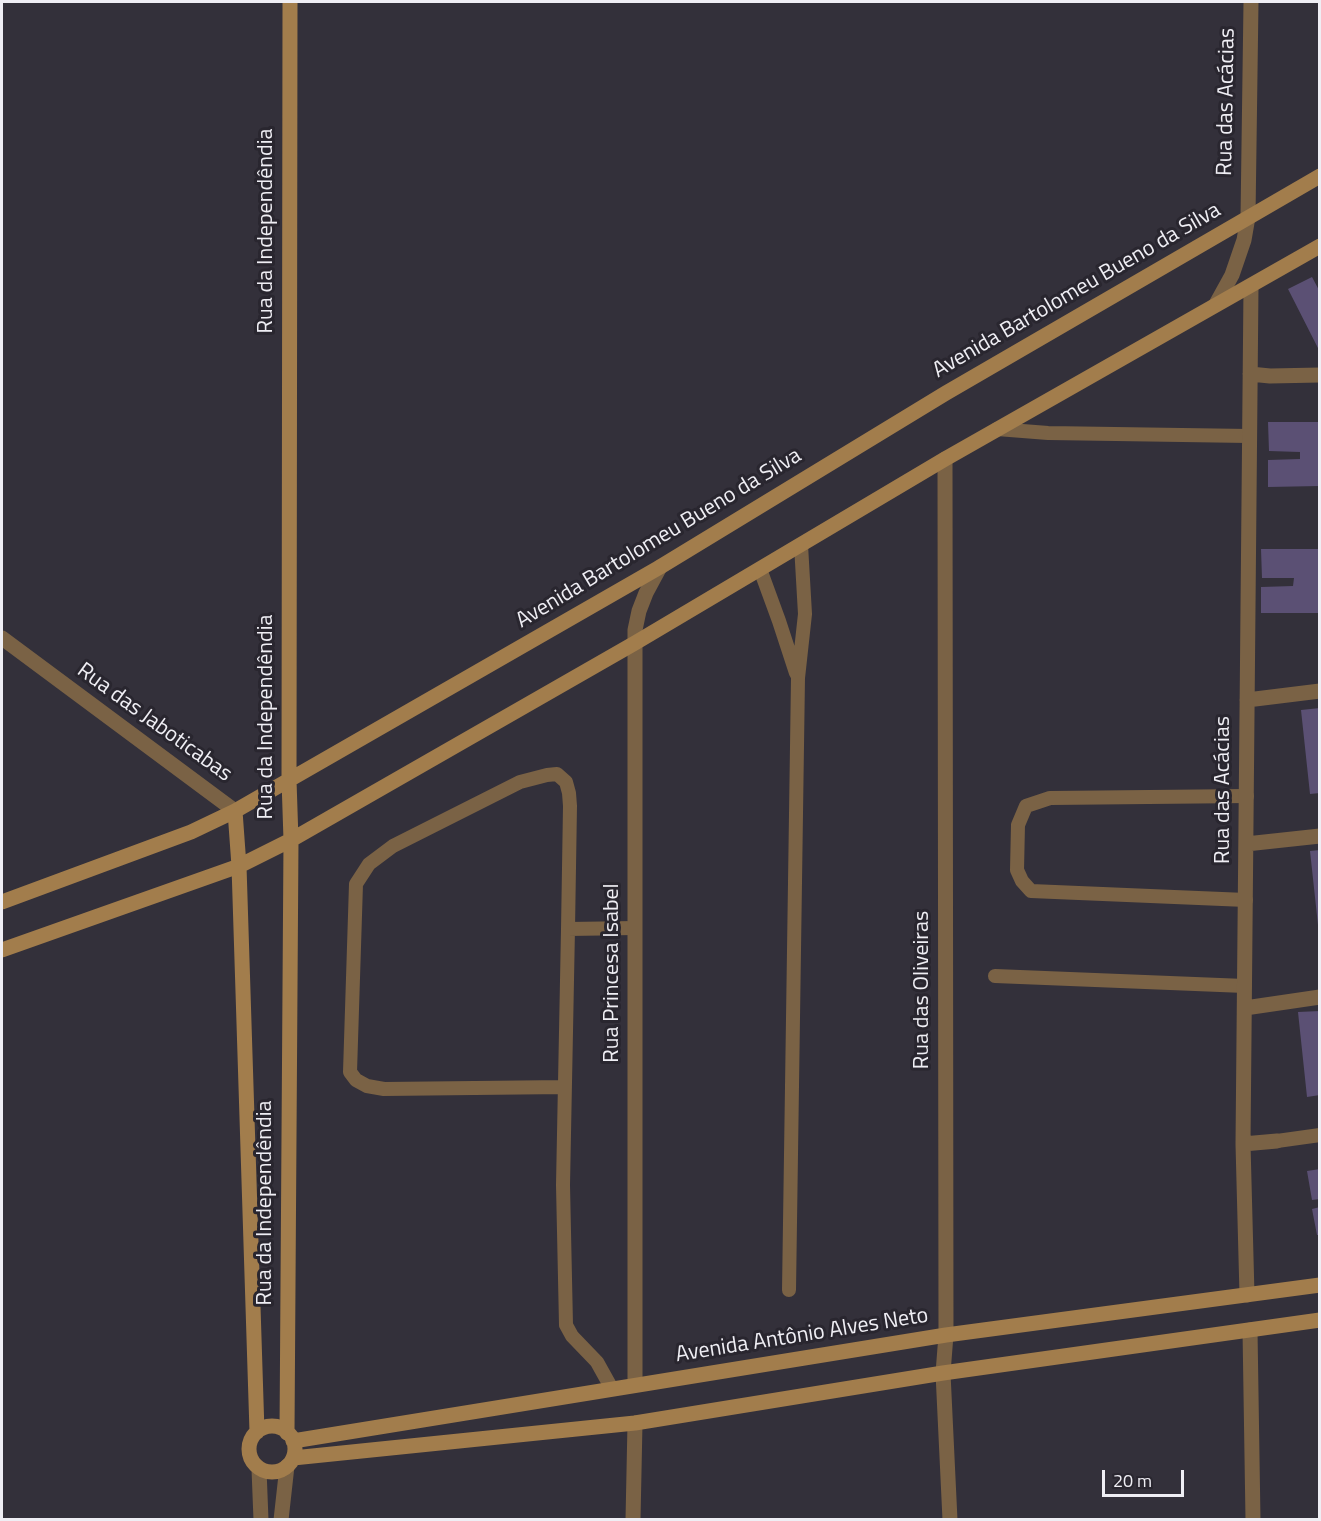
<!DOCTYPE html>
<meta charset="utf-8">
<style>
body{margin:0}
#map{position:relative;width:1321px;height:1521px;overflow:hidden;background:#33303a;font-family:"Titillium Web",sans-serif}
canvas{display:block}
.frame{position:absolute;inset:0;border:3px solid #efeef4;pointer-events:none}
.scale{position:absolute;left:1102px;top:1470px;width:82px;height:27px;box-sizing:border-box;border:3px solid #efeef4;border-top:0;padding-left:8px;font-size:18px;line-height:21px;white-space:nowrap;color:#efeef4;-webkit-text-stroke:4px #29262f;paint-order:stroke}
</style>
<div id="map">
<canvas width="1321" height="1521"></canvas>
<div class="frame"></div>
<div class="scale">20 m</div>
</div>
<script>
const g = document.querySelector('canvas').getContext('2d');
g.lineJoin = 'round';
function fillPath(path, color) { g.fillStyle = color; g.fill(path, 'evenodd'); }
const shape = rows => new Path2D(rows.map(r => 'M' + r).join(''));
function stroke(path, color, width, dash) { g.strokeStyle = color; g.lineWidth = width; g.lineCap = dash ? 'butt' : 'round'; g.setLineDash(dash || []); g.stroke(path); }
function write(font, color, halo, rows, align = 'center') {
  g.font = font + ' "Titillium Web",sans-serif'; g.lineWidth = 6; g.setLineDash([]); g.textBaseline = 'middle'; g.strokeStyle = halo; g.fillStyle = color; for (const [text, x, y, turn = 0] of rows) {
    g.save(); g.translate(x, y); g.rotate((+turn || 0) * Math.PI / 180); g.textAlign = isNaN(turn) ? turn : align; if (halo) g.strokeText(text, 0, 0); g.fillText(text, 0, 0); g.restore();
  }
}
fillPath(shape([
 [1312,277,1320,292,1320,352,1288,289],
 [1268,422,1320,422,1320,486,1268,487,1268,460,1300,459,1300,452,1269,451],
 [1261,549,1320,549,1320,613,1261,613,1261,587,1293,586,1294,578,1262,578],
 [1320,708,1320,793,1310,794,1301,710],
 [1320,850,1320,925,1318,925,1310,851],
 [1320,1011,1320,1095,1307,1097,1298,1012],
 [1320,1169,1320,1199,1312,1200,1307,1171],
 [1320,1207,1320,1235,1317,1235,1312,1209]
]), '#5b5074');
stroke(shape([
 [997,429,1048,433,1249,436],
 [760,569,779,621,796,673],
 [1246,900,1031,891,1022,881,1017,870,1018,825,1026,806,1050,798,1247,796],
 [568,929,635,928],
 [995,976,1245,986],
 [565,1087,384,1089,367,1086,356,1080,350,1072,356,884,369,864,393,846,520,782,547,775,557,774,566,782,569,793,570,806,568,929,563,1185,566,1325,572,1336,597,1362,612,1389],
 [1277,1141,1320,1135],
 [789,1290,798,678,805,614,801,545]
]), '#7a6245', 14);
stroke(shape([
 [1216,304,1232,275,1244,240,1248,217,1251,2],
 [1250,374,1270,376,1320,375],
 [945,459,946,1335,943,1373,950,1520],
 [2,638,235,811],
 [1247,700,1320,691],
 [1246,844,1320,836],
 [1245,1008,1320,997],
 [1243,1144,1277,1141],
 [1247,1295,1243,1144,1251,286],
 [1250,1330,1253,1520],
 [635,1385,635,630,639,611,646,593,660,567],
 [259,1469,261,1520],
 [281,1520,287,1466],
 [633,1520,635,1423]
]), '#7a6245', 15);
stroke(shape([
 [235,811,239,866,257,1432],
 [2,902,191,832,235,811,660,567,946,393,1320,176],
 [2,950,239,866,291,840,635,643,945,459,1320,246],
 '249 1449a23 23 0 1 1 46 0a23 23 0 1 1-46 0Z',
 [287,1433,291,840,289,780,290,2],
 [293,1441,946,1335,1320,1285],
 [293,1458,635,1423,943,1373,1320,1320]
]), '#a27d4c', 15);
write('22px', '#efeef4', '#29262f', [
 ["Rua das Acácias",1227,102,-89],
 ["Rua da Independêndia",267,231,-90],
 ["Avenida Bartolomeu Bueno da Silva",1077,291,-30],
 ["Avenida Bartolomeu Bueno da Silva",659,539,-31],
 ["Rua da Independêndia",267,717,-90],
 ["Rua das Jaboticabas",154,723,36],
 ["Rua das Acácias",1224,790,-90],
 ["Rua Princesa Isabel",613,973,-90],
 ["Rua das Oliveiras",923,990,-90],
 ["Rua da Independêndia",266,1203,-90],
 ["Avenida Antônio Alves Neto",802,1336,-9]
]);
</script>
